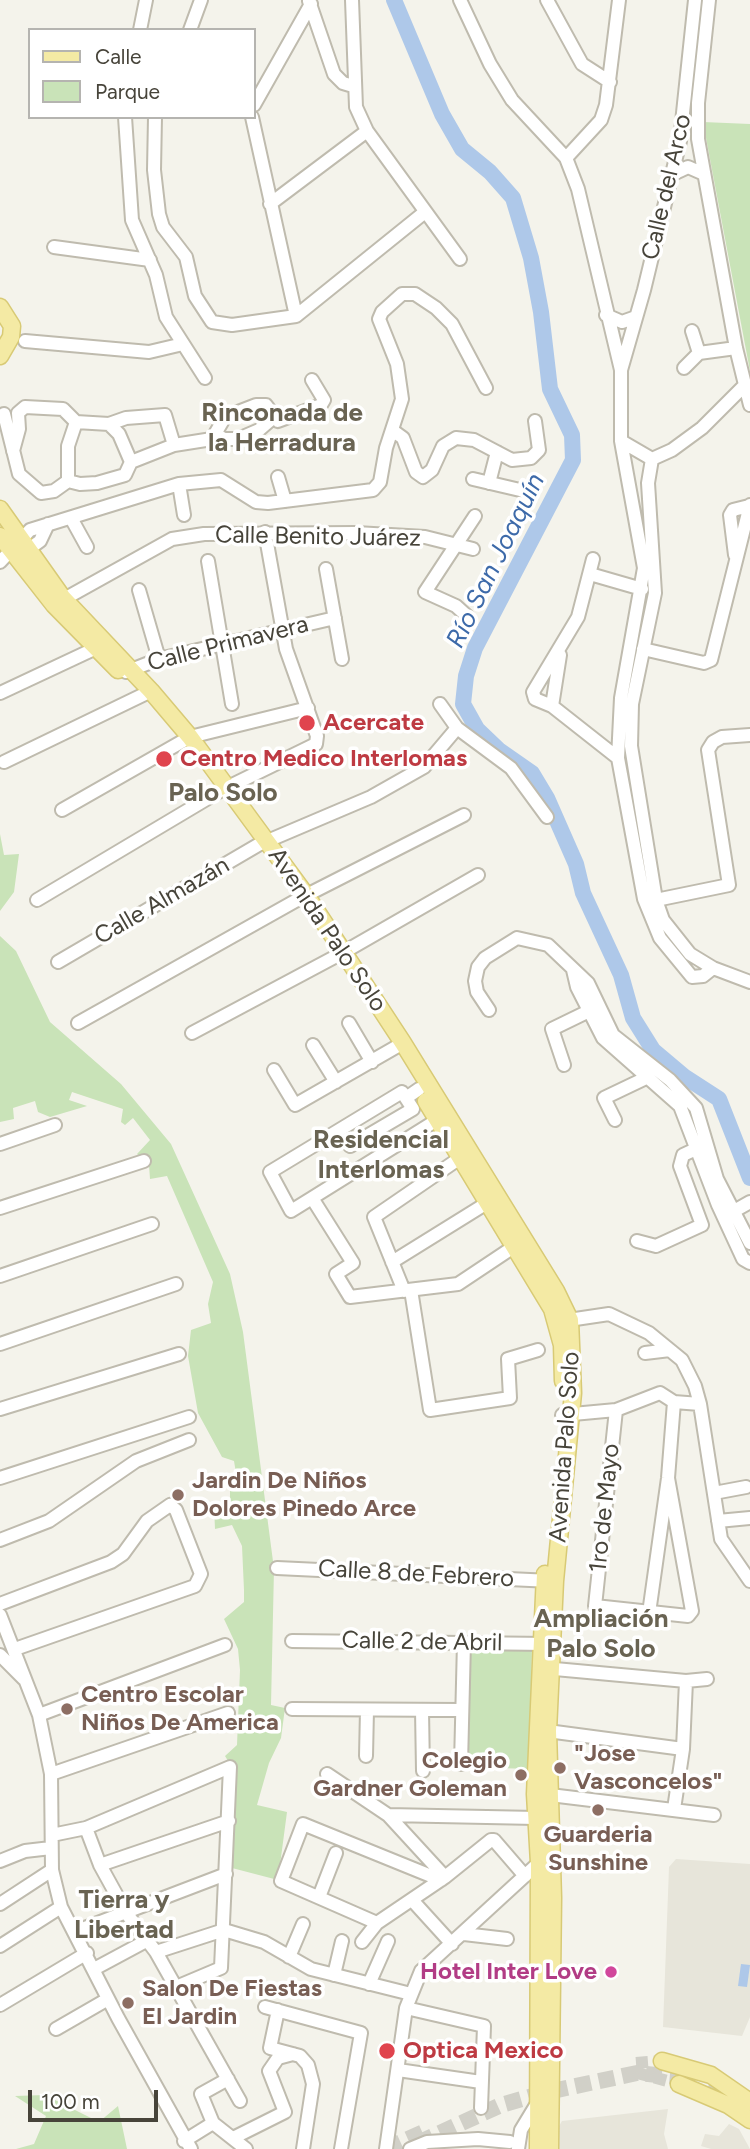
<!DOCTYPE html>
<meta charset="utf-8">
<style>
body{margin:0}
#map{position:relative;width:750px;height:2149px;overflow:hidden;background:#f4f3eb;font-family:Figtree,sans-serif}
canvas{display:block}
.legend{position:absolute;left:28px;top:28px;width:228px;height:91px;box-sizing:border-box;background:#fff;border:2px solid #b5b4b0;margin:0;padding:9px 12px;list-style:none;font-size:21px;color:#47443a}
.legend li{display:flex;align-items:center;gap:14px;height:35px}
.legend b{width:35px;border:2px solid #b5b4b0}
.scale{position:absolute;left:28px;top:2090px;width:130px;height:32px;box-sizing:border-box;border:4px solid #47443a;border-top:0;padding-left:9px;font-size:21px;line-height:24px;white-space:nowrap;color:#47443a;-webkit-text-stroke:5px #fff;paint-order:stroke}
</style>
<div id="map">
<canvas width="750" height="2149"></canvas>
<ul class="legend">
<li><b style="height:9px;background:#f4eaa4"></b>Calle</li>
<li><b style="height:19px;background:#c9e3b8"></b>Parque</li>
</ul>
<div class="scale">100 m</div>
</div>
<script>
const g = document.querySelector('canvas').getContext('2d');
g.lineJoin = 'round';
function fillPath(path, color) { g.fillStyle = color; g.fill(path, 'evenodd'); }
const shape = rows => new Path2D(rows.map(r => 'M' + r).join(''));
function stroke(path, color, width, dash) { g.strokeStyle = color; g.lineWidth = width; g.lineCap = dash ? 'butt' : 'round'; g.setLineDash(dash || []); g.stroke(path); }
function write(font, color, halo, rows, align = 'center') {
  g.font = font + ' Figtree,sans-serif'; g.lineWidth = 7; g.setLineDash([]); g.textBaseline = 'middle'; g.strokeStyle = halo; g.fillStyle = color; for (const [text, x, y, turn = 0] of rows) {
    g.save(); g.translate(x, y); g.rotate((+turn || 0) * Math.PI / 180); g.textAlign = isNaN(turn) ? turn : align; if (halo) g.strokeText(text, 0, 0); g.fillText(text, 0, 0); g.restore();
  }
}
fillPath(shape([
 [676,1859,750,1864,750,2017,742,2036,663,2027,669,1867],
 [668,2109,664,2134,668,2149,557,2149,556,2131,562,2121],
 [729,2124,739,2129,750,2149,711,2149,701,2146,705,2134,719,2136]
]), '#e7e5da');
fillPath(shape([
 [703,122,750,124,750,371],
 [0,834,4,855,19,854,14,892,0,911],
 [0,936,16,951,50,1022,121,1084,171,1144,230,1274,243,1332,274,1569,271,1705,285,1708,281,1738,269,1763,257,1805,287,1812,278,1880,232,1868,236,1774,225,1756,237,1745,240,1670,238,1649,224,1619,244,1602,244,1590,242,1546,232,1525,215,1529,214,1506,230,1499,230,1485,237,1479,234,1461,222,1457,198,1413,188,1356,191,1330,211,1323,208,1304,213,1282,167,1176,150,1179,149,1165,137,1154,150,1140,133,1118,125,1125,121,1122,123,1109,72,1092,69,1100,87,1106,50,1117,38,1112,35,1101,13,1108,14,1119,0,1122],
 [470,1647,532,1648,530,1769,467,1767],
 [45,2095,99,2122,118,2106,127,2149,16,2149,34,2144,46,2116,15,2096]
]), '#c9e3b8');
fillPath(shape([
 [741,1964,750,1965,747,1987,738,1986]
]), '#aec8e9');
stroke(shape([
 [394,0,442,114,462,149,490,172,513,198,531,258,541,312,550,389,572,435,573,460,475,648,466,676,463,704,477,729,499,750,532,773,547,798,576,864,583,893,621,975,633,1018,653,1050,685,1077,719,1099,750,1178]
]), '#aec8e9', 16);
stroke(shape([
 [636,2063,662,2061],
 [637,2073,679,2084]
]), '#d1d0c8', 12, [12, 6]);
stroke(shape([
 [708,2087,742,2100],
 [418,2143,501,2105,543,2093,637,2073,678,2077],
 [386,2149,428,2130]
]), '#d1d0c8', 16, [16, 8]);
const minor = shape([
 [352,0,356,107,367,131,460,259],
 [460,0,490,64,512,100,566,158,578,189,621,370,621,441,644,568,621,698,618,758,644,899,660,938,692,977,703,976,713,968],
 [547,0,582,64,610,82],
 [709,0,698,103,698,139,736,348,750,405],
 [309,1,334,74,343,83,353,86],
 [140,30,146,0],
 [190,30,201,0],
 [254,105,311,4],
 [125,117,132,220,156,275,166,317,205,378],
 [155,117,154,170,159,214,163,227,186,257,195,296,212,322,232,325,296,316,425,212],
 [252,117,296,316],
 [566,158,601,120,606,105,619,0],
 [673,174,688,167,704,174],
 [270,204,367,131],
 [54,247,150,260],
 [606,315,622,322,636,317],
 [692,331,699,353],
 [25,341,149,352,183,344],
 [684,368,699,353,736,348],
 [621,370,644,290,680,141,695,0],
 [18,413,25,407,63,409,76,422],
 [4,414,19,474,41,493,54,491,68,481,68,446,76,422,109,424,119,434,131,462],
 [109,424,126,418,165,415,174,445],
 [392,430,403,438,416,472,423,477,432,470,443,446,456,438,474,440,512,460,531,458,539,450,535,421],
 [217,435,224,439,238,439,259,430,274,417],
 [621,441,652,459],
 [13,451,19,429,18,413],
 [652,459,648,483,655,593,632,704,631,746,656,900,663,920,690,954,713,968,750,982],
 [652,459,672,450,702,428,744,386],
 [131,462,174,445,212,439,225,417,256,405,266,405,278,421,321,405,324,400,312,380],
 [278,477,285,501],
 [473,479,520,490],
 [68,481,80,484,97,483,125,475,131,462],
 [489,483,497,452],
 [179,484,184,515],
 [71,518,87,547],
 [22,554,40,541,48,524],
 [735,555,730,515,733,510,749,506],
 [593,559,578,617,533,692,535,699,552,706,618,758],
 [208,561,232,704],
 [0,562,30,530,179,484,221,480,256,502,268,503,373,490,380,482,386,448,402,399,397,364,379,319,382,312,402,294,415,294,436,308,452,324,486,388],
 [326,569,342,659],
 [590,574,642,589],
 [139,590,159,659],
 [57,603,172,539,204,534,356,533,425,537,473,549],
 [467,616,456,606,425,592,475,516],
 [643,649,704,663,711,660,750,505],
 [126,672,159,659,335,618],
 [0,693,94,649,100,643],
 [440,704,457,728,511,768,547,817],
 [552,706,560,655],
 [4,762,151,691],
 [62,810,190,737,308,708],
 [37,900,220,791,316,744,317,736,286,649,265,532],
 [656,900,729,885,708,750,713,742,722,737,750,735],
 [58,962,258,845,371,797,424,767,457,728],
 [573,970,577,987,603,1038,680,1106,718,1205,743,1259,750,1263],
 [489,1010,477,992,475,981,478,967,485,958,517,938,548,945,588,983,613,1035,670,1080,696,1108,717,1179,750,1243],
 [78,1023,297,900,464,815],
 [349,1023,372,1062],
 [192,1033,344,952,478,875],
 [313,1045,336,1082],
 [564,1065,552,1029,589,1011],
 [274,1070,295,1105,403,1043],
 [406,1098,419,1089],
 [615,1120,604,1098,648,1077],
 [0,1144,55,1125],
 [350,1146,413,1109,402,1092,270,1172,291,1211,312,1198,353,1263,336,1274,350,1297,458,1284,515,1246],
 [312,1198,437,1120],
 [0,1208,144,1161],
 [727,1215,750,1202],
 [637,1241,656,1246,702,1225,680,1166,683,1155,696,1149],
 [392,1262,487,1203],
 [0,1276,152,1224],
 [411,1290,430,1410,510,1398,508,1359,538,1350],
 [404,1291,374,1217,460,1158],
 [562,1321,609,1314,649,1333,682,1360,695,1386,700,1404,721,1539,750,1581],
 [0,1344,176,1284],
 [645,1353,670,1350],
 [0,1409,179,1354],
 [616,1410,595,1606,688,1616,692,1611,668,1478],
 [562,1415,616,1410,660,1393,674,1402,700,1404],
 [0,1478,189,1417],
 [714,1493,746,1487],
 [718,1521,750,1518],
 [0,1540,49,1521,136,1461,189,1440],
 [277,1568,551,1581],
 [0,1604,111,1562,123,1554,147,1521,170,1505,176,1510,201,1574,195,1586,15,1649],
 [649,1613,668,1478,674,1402],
 [0,1615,39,1715,51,1774,52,1870,61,1907,118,2018,191,2149],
 [292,1641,548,1644],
 [0,1655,24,1679],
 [544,1668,686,1681,707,1679],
 [292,1709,461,1710],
 [422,1710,423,1771],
 [39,1715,225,1645],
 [540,1730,683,1749],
 [366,1756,367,1710],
 [461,1764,464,1642],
 [51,1774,228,1713],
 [327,1774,388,1815,445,1877],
 [542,1794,714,1815],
 [674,1809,683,1749,686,1681],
 [388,1815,536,1818],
 [86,1828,100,1865,127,1914,156,1952,240,2101],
 [52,1835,86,1828,230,1767,221,1968,176,1987],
 [0,1861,25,1851,51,1848],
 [100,1865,229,1821],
 [319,1897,336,1853],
 [412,1900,452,1944],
 [0,1904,52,1870],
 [377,1923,281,1881,303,1824,441,1880],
 [74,1932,226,1874],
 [464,1934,507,1939],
 [362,1942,377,1923,445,1877,491,1840,494,1840,525,1876],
 [0,1946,61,1907],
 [156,1952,224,1930,264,1942,311,1969,411,1994],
 [289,1957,303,1924],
 [94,1969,148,1940],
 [334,1975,342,1941],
 [369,1984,388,1941],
 [0,2005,87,1953],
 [265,2007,361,2033,341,2149],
 [406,2008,484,2026,481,2108],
 [278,2010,270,2048,300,2056,308,2065,313,2084,303,2149],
 [56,2029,108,1999],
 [398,2070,481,2082],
 [228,2079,201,2094,213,2123,246,2149],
 [233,2138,285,2112,269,2071,278,2058,293,2054],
 [184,2141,213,2123],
 [386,2149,406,2008,421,1971,542,1860],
 [410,2149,427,2142,478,2139,510,2142],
 [518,2149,521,2130,538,2102]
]);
const major = shape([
 [0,307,12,326,11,337,0,356],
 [0,509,63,598,151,691,190,737,306,895,403,1043,556,1291,570,1320,573,1393,555,1581,548,1731,553,1898,550,2149],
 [0,536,54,605,118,670],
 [426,1101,552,1309,562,1345,563,1381],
 [662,2061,711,2075,750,2102],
 [679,2084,728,2105,750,2120],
 [538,2149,539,1863,535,1794,545,1574]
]);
stroke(minor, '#bfbbae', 16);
stroke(major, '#d8ca75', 19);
stroke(minor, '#fff', 12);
stroke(major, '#f4eaa4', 16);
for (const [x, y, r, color] of [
 [307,723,9,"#e0444e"],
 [164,759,9,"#e0444e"],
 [178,1495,7,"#8d6e63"],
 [67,1709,7,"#8d6e63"],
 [560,1768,7,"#8d6e63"],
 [521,1775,7,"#8d6e63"],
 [598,1810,7,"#8d6e63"],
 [611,1972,7,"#d1479c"],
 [128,2003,7,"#8d6e63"],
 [387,2051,9,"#e0444e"]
]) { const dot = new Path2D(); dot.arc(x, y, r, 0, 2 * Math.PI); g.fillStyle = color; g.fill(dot); stroke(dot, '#fff', 2.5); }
write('24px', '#47443a', '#fff', [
 ["Calle del Arco",667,187,-77],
 ["Calle Benito Juárez",318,537,1],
 ["Calle Primavera",228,644,-14],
 ["Calle Almazán",162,901,-30],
 ["Avenida Palo Solo",327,930,56],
 ["Avenida Palo Solo",565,1447,-86],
 ["1ro de Mayo",605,1508,-84],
 ["Calle 8 de Febrero",416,1574,3],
 ["Calle 2 de Abril",422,1642,1]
]);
write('bold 24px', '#be3a42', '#fff', [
 ["Acercate",323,723],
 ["Centro Medico Interlomas",180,759],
 ["Optica Mexico",403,2051]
], 'left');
write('bold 24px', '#785e54', '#fff', [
 ["Jardin De Niños",192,1481],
 ["Dolores Pinedo Arce",192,1509],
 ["Centro Escolar",81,1695],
 ["Niños De America",81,1723],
 ["\"Jose",574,1754],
 ["Vasconcelos\"",574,1782],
 ["Colegio",507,1761,"right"],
 ["Gardner Goleman",507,1789,"right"],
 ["Guarderia",598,1835,"center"],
 ["Sunshine",598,1863,"center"],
 ["Salon De Fiestas",142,1989],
 ["El Jardin",142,2017]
], 'left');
write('bold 24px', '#b23c85', '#fff', [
 ["Hotel Inter Love",597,1972]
], 'right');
write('bold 26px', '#696352', '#fff', [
 ["Rinconada de",282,413],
 ["la Herradura",282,443],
 ["Palo Solo",223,793],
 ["Residencial",381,1140],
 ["Interlomas",381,1170],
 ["Ampliación",601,1619],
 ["Palo Solo",601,1649],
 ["Tierra y",124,1900],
 ["Libertad",124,1930]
]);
write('italic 26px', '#3d6aa9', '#fff', [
 ["Río San Joaquín",496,561,-64]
]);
</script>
